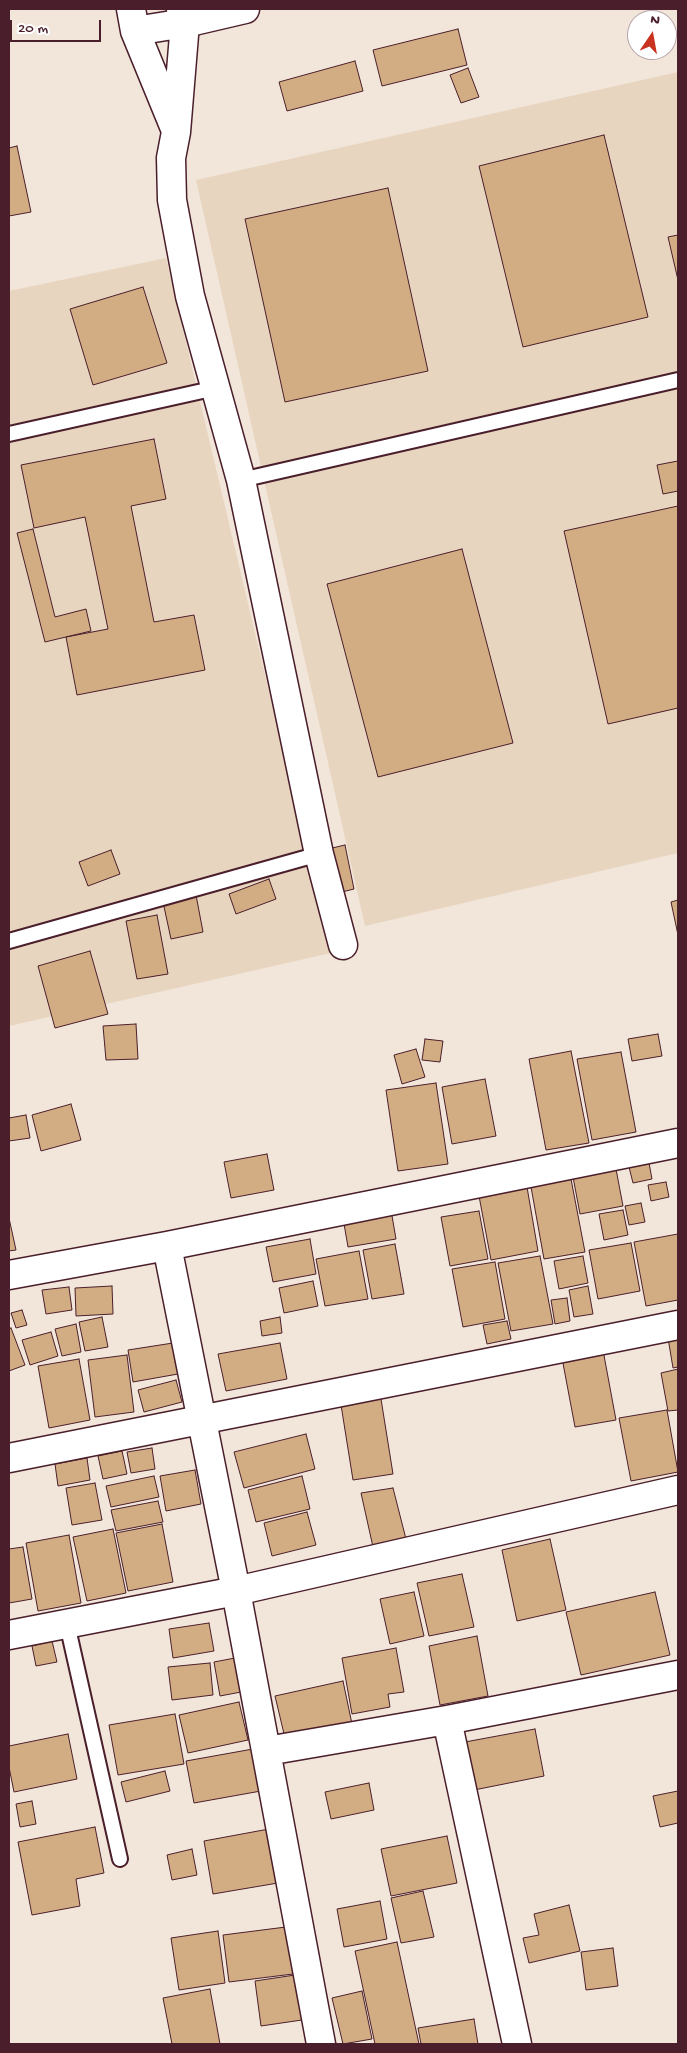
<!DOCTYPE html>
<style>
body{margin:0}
#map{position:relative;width:687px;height:2053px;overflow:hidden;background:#f2e6da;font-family:"Gochi Hand",sans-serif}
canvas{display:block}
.frame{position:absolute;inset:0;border:10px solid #4a1f2b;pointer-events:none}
.north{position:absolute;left:627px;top:10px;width:50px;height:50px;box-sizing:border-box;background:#fff;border:1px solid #b7a5aa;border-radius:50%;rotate:12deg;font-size:14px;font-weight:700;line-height:20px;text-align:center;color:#4a1f2b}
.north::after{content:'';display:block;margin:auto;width:18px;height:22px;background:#c8321e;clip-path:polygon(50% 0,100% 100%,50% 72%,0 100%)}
.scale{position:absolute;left:10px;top:20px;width:91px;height:22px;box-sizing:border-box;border:2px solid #4a1f2b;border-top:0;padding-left:6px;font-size:15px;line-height:18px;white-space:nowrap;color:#4a1f2b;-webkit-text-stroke:4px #fff;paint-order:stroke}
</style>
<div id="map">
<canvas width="687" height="2053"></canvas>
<div class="frame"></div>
<div class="north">N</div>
<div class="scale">20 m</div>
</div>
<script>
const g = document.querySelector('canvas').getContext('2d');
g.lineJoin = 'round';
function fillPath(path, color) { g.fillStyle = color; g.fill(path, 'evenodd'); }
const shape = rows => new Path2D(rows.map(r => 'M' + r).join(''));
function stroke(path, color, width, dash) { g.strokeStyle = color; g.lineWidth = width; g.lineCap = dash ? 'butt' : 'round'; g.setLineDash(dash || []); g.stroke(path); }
fillPath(shape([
 [678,72,678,853,365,926,196,180],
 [166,258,331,953,9,1026,9,291]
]), '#e8d5c0');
const building = shape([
 [458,29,467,65,382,86,373,50,458,29],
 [355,61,363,91,287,111,279,82,355,61],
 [468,68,479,97,461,103,450,75,468,68],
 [604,135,648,317,523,347,479,166,604,135],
 [17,146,31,212,9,216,9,148,17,146],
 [388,188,428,371,285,402,245,219,388,188],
 [678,235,678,280,668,237,678,235],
 [143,287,167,363,93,385,70,309,143,287],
 [154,439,166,499,131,506,154,622,194,615,205,670,77,695,66,637,108,629,85,517,34,528,21,465,154,439],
 [678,461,678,491,663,494,657,465,678,461],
 [678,506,678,708,608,724,564,531,678,506],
 [33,529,55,617,86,609,91,631,45,642,17,533,33,529],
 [462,549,513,743,378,777,327,584,462,549],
 [345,845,354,889,338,893,328,849,345,845],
 [111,850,120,874,88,886,79,862,111,850],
 [269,879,276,899,236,914,229,894,269,879],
 [196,895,203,932,171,939,163,902,196,895],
 [678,900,678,935,671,902,678,900],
 [157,915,168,974,137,979,126,921,157,915],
 [90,951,108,1014,55,1028,38,966,90,951],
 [136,1024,138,1059,106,1060,103,1026,136,1024],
 [658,1034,662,1056,632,1061,628,1039,658,1034],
 [425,1039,443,1041,440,1062,422,1060,425,1039],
 [416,1049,425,1077,402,1084,394,1055,416,1049],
 [571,1051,589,1143,546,1150,529,1059,571,1051],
 [621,1052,636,1132,592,1140,577,1059,621,1052],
 [485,1079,496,1136,452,1144,442,1087,485,1079],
 [436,1083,448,1164,398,1171,386,1090,436,1083],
 [71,1104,81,1140,41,1151,32,1115,71,1104],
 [26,1115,30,1138,9,1141,9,1118,26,1115],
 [267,1154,274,1190,231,1198,224,1162,267,1154],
 [649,1163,652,1179,633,1183,629,1167,649,1163],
 [616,1169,623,1206,580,1214,573,1177,616,1169],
 [571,1179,585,1252,544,1259,531,1187,571,1179],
 [666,1182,669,1197,651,1201,648,1185,666,1182],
 [527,1187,538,1251,491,1260,479,1196,527,1187],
 [641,1203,645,1222,629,1225,625,1206,641,1203],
 [391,1210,396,1239,348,1247,343,1218,391,1210],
 [623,1210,628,1235,604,1240,599,1214,623,1210],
 [479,1211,488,1259,450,1266,441,1217,479,1211],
 [9,1218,16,1250,9,1251,9,1218],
 [678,1234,678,1300,646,1306,634,1242,678,1234],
 [310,1239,316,1274,273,1282,266,1247,310,1239],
 [631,1243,640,1291,598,1299,589,1250,631,1243],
 [395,1244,404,1294,372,1299,363,1250,395,1244],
 [359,1251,368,1299,325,1306,316,1259,359,1251],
 [540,1256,553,1324,511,1331,498,1263,540,1256],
 [583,1256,588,1283,559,1289,554,1261,583,1256],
 [495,1262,505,1319,463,1327,452,1269,495,1262],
 [313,1281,318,1306,284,1313,279,1288,313,1281],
 [112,1286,113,1314,76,1316,75,1288,112,1286],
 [588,1286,593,1314,574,1317,569,1290,588,1286],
 [69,1287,72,1310,46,1314,42,1290,69,1287],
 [567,1298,570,1321,555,1324,551,1300,567,1298],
 [22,1310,27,1325,16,1328,11,1313,22,1310],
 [102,1317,108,1347,85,1351,79,1322,102,1317],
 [280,1317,282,1333,262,1336,260,1321,280,1317],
 [507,1321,511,1339,487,1344,483,1325,507,1321],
 [76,1324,81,1352,62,1356,55,1329,76,1324],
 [11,1328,25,1365,9,1371,9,1329,11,1328],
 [51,1332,58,1356,30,1365,22,1340,51,1332],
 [678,1336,678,1367,673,1368,668,1338,678,1336],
 [173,1343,178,1374,133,1382,128,1350,173,1343],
 [280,1343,287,1379,226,1391,218,1354,280,1343],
 [603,1350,616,1420,575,1427,562,1358,603,1350],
 [127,1355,134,1412,95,1417,88,1360,127,1355],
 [79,1359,90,1420,49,1428,38,1366,79,1359],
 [678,1369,678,1410,668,1411,661,1373,678,1369],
 [176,1380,182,1402,144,1412,138,1390,176,1380],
 [381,1399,393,1474,353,1480,341,1405,381,1399],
 [667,1410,678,1472,631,1481,619,1418,667,1410],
 [306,1434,315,1469,244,1488,234,1452,306,1434],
 [152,1448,155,1469,131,1473,127,1452,152,1448],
 [122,1451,127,1474,103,1479,98,1456,122,1451],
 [87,1458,90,1480,58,1486,55,1464,87,1458],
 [195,1470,201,1504,166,1511,160,1476,195,1470],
 [154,1476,159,1497,111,1507,106,1486,154,1476],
 [302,1476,310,1509,256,1522,248,1490,302,1476],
 [95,1483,102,1520,72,1525,66,1488,95,1483],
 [393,1488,406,1539,373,1547,361,1493,393,1488],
 [158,1501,163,1522,116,1531,111,1510,158,1501],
 [307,1512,316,1545,272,1556,264,1523,307,1512],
 [162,1524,173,1582,128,1591,116,1533,162,1524],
 [113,1529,126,1593,87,1601,73,1537,113,1529],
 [69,1535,81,1603,38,1611,26,1543,69,1535],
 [550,1539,566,1610,517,1621,502,1550,550,1539],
 [23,1547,32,1599,9,1603,9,1549,23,1547],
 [462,1574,474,1627,429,1636,417,1583,462,1574],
 [414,1592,424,1636,390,1644,380,1599,414,1592],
 [655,1592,670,1655,581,1675,566,1612,655,1592],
 [209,1623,214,1651,173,1658,169,1629,209,1623],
 [477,1636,488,1696,440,1705,429,1646,477,1636],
 [52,1641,57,1662,36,1666,32,1646,52,1641],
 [396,1648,404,1692,388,1694,390,1707,352,1714,342,1658,396,1648],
 [235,1658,241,1692,220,1696,214,1662,235,1658],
 [210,1663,213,1695,172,1700,168,1667,210,1663],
 [343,1681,352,1724,285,1738,275,1696,343,1681],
 [239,1702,248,1740,188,1753,179,1715,239,1702],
 [175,1714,184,1764,118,1775,109,1725,175,1714],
 [535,1729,544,1776,474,1790,465,1742,535,1729],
 [68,1734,77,1779,14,1792,9,1767,9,1746,68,1734],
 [253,1749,261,1791,194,1803,186,1761,253,1749],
 [165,1771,170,1791,126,1802,121,1782,165,1771],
 [369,1783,374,1810,331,1819,325,1792,369,1783],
 [678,1791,678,1823,660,1827,653,1796,678,1791],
 [32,1801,36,1824,20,1827,16,1804,32,1801],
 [95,1827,104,1873,76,1879,80,1906,32,1915,18,1842,95,1827],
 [269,1829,278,1883,213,1894,204,1841,269,1829],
 [447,1836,457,1883,391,1896,381,1849,447,1836],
 [192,1849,197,1875,172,1880,167,1855,192,1849],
 [423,1891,434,1937,401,1943,391,1898,423,1891],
 [380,1901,387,1939,344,1947,337,1909,380,1901],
 [569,1905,580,1951,529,1963,523,1938,539,1935,534,1914,569,1905],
 [286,1927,293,1974,229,1982,223,1935,286,1927],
 [218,1931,225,1983,179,1990,171,1938,218,1931],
 [397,1942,419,2044,375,2044,355,1951,397,1942],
 [613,1948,618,1986,586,1990,581,1952,613,1948],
 [295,1975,302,2020,261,2026,255,1981,295,1975],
 [210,1989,220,2044,172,2044,163,1998,210,1989],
 [362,1991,372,2039,343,2044,332,1998,362,1991],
 [474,2019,478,2044,421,2044,418,2028,474,2019]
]);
fillPath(building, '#d2ad84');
stroke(building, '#4a1f2b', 1);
const lane = shape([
 [9,434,216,388],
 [241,480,678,380],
 [9,941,319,854],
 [67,1624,120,1859]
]);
const street = shape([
 [131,9,135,31,174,126],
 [181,9,185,23,176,132,171,158,172,200,190,296,241,480,319,854,343,945],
 [135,31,185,23,245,9],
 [167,1246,236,1591,321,2044],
 [9,1275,167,1246,678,1143],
 [9,1458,678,1325],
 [9,1635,236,1591,678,1490],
 [447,1720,517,2044],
 [267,1751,447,1720,678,1675]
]);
stroke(lane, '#4a1f2b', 18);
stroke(street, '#4a1f2b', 31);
stroke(lane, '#fff', 14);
stroke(street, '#fff', 28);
</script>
